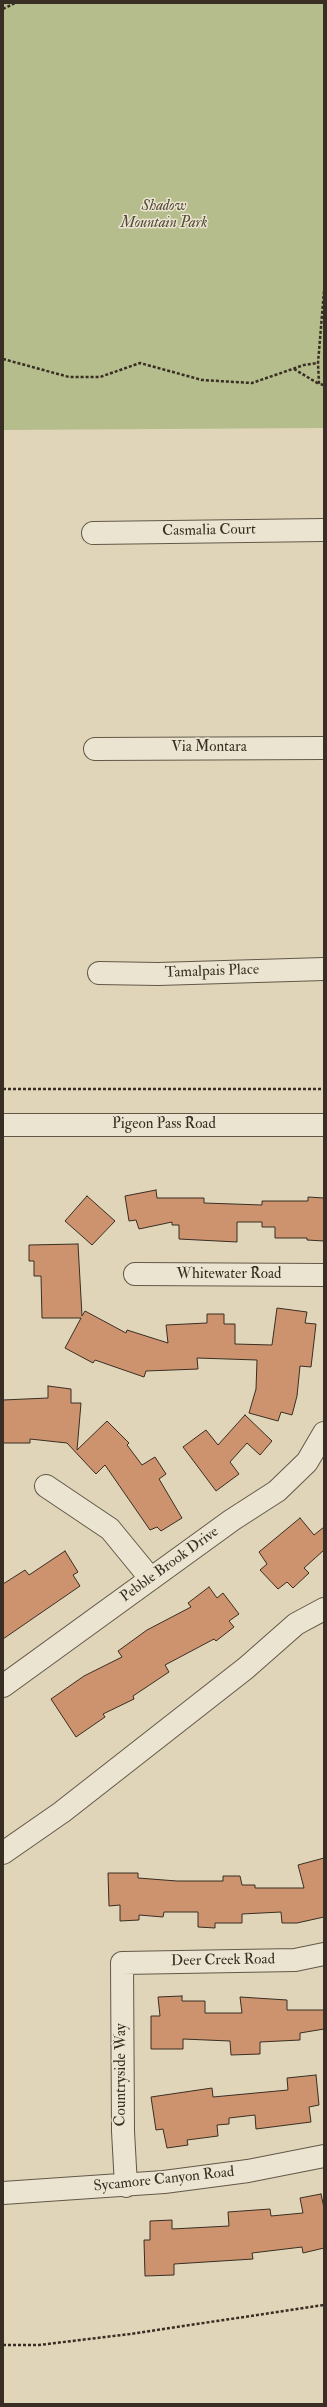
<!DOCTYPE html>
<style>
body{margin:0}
#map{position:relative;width:327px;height:2407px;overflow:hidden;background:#e0d5b8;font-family:"IM FELL Double Pica",serif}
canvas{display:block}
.frame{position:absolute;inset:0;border:4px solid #392e23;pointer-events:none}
</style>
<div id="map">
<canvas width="327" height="2407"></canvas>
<div class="frame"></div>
</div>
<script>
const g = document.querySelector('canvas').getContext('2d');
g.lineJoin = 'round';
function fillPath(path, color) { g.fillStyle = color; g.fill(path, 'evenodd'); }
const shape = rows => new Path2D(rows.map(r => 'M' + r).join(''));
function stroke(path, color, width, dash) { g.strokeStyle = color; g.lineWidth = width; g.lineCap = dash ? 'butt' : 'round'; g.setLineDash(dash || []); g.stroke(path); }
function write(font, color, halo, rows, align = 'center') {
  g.font = font + ' "IM FELL Double Pica",serif'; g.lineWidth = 3; g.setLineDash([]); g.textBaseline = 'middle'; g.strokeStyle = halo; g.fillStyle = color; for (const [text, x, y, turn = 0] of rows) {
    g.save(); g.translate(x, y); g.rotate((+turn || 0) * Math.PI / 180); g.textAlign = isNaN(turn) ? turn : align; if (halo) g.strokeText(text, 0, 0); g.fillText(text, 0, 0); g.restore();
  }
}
fillPath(shape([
 [3,3,324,3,324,428,3,430]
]), '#b5bd8d');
const building = shape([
 [156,1190,157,1198,204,1198,204,1203,262,1205,262,1201,308,1201,308,1197,324,1198,324,1241,307,1240,307,1238,275,1238,275,1227,262,1227,262,1222,237,1222,237,1242,179,1239,179,1225,172,1225,172,1222,139,1229,136,1220,129,1221,125,1196,156,1190],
 [87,1196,115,1221,92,1245,65,1221,87,1196],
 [78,1244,82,1316,85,1311,126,1333,127,1330,168,1343,166,1325,207,1323,207,1314,224,1314,224,1324,235,1324,235,1344,272,1345,277,1308,307,1312,305,1323,316,1324,311,1367,300,1366,297,1396,292,1415,281,1412,278,1421,249,1413,256,1389,257,1360,197,1358,198,1369,146,1371,144,1377,95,1360,93,1363,65,1348,81,1318,42,1318,41,1276,34,1276,34,1261,29,1261,29,1245,78,1244],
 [48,1386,71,1389,71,1403,81,1403,77,1450,107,1421,129,1443,127,1445,142,1465,155,1457,166,1474,159,1479,182,1518,161,1531,157,1527,150,1530,105,1465,96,1474,67,1443,30,1439,30,1443,3,1443,3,1400,48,1398,48,1386],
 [245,1415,272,1441,260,1455,247,1443,230,1462,239,1474,216,1491,183,1447,206,1430,218,1445,245,1415],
 [300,1518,314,1535,324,1527,324,1550,304,1568,309,1573,293,1588,287,1582,278,1589,260,1570,267,1564,259,1552,300,1518],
 [65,1551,78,1572,73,1575,80,1586,3,1639,3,1584,25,1570,29,1575,65,1551],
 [209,1587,217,1598,223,1593,239,1614,229,1621,234,1627,216,1641,214,1639,165,1665,169,1672,133,1696,134,1699,103,1714,105,1717,76,1737,51,1699,84,1676,122,1657,118,1651,147,1630,191,1607,188,1603,209,1587],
 [324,1858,324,1917,297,1923,282,1923,281,1912,242,1914,242,1923,215,1923,215,1928,198,1927,198,1912,164,1912,163,1917,139,1915,139,1920,120,1921,120,1905,109,1906,108,1873,138,1873,138,1878,177,1881,223,1881,223,1876,240,1876,242,1885,255,1885,255,1888,304,1888,298,1865,324,1858],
 [182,1996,182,2001,205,2001,205,2013,242,2013,240,1997,287,2000,287,2010,324,2010,324,2029,300,2033,300,2040,260,2042,260,2054,231,2055,230,2041,183,2039,183,2049,151,2049,151,2016,160,2016,158,1997,182,1996],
 [316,2075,319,2105,309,2107,311,2122,256,2129,255,2115,229,2118,229,2124,217,2125,218,2136,187,2140,188,2145,167,2148,163,2129,156,2130,151,2097,212,2088,213,2097,288,2090,287,2078,316,2075],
 [321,2194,324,2208,324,2248,303,2253,302,2247,252,2253,253,2259,174,2264,174,2275,145,2276,144,2240,150,2240,150,2221,172,2220,172,2229,229,2226,228,2212,270,2209,271,2216,303,2213,300,2198,321,2194]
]);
fillPath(building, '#cc936e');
stroke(building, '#392e23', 1);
const minor = shape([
 [93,533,324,530],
 [95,749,324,748],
 [99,973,158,974,324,969],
 [3,1125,324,1125],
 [135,1274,324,1275],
 [46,1486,110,1529,151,1579],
 [3,1686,232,1520,277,1491,307,1462,324,1433],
 [3,1853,62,1812,246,1668,296,1624,324,1609],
 [126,2186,123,2131,122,1963,295,1960,324,1954],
 [3,2193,164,2182,248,2171,324,2156]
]);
stroke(minor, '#635848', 24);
stroke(shape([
 [3,9,15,3],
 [324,291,318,363,319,384,324,385],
 [3,359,69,377,100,377,140,363,202,380,252,383,304,365,318,363],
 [294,369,319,384],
 [3,1089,324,1089],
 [3,2345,39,2345,130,2334,324,2305]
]), '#392e23', 2.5, [3, 2]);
stroke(minor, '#ebe4d1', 22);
write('italic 15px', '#524b38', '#ebe4d1', [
 ["Shadow",164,207],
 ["Mountain Park",164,224]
]);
write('15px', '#392e23', '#ebe4d1', [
 ["Casmalia Court",209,531,-1],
 ["Via Montara",209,748],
 ["Tamalpais Place",212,972,-2],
 ["Pigeon Pass Road",164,1125],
 ["Whitewater Road",229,1275],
 ["Pebble Brook Drive",170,1565,-36],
 ["Deer Creek Road",223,1961,-1],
 ["Countryside Way",122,2075,-90],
 ["Sycamore Canyon Road",164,2180,-6]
]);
</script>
